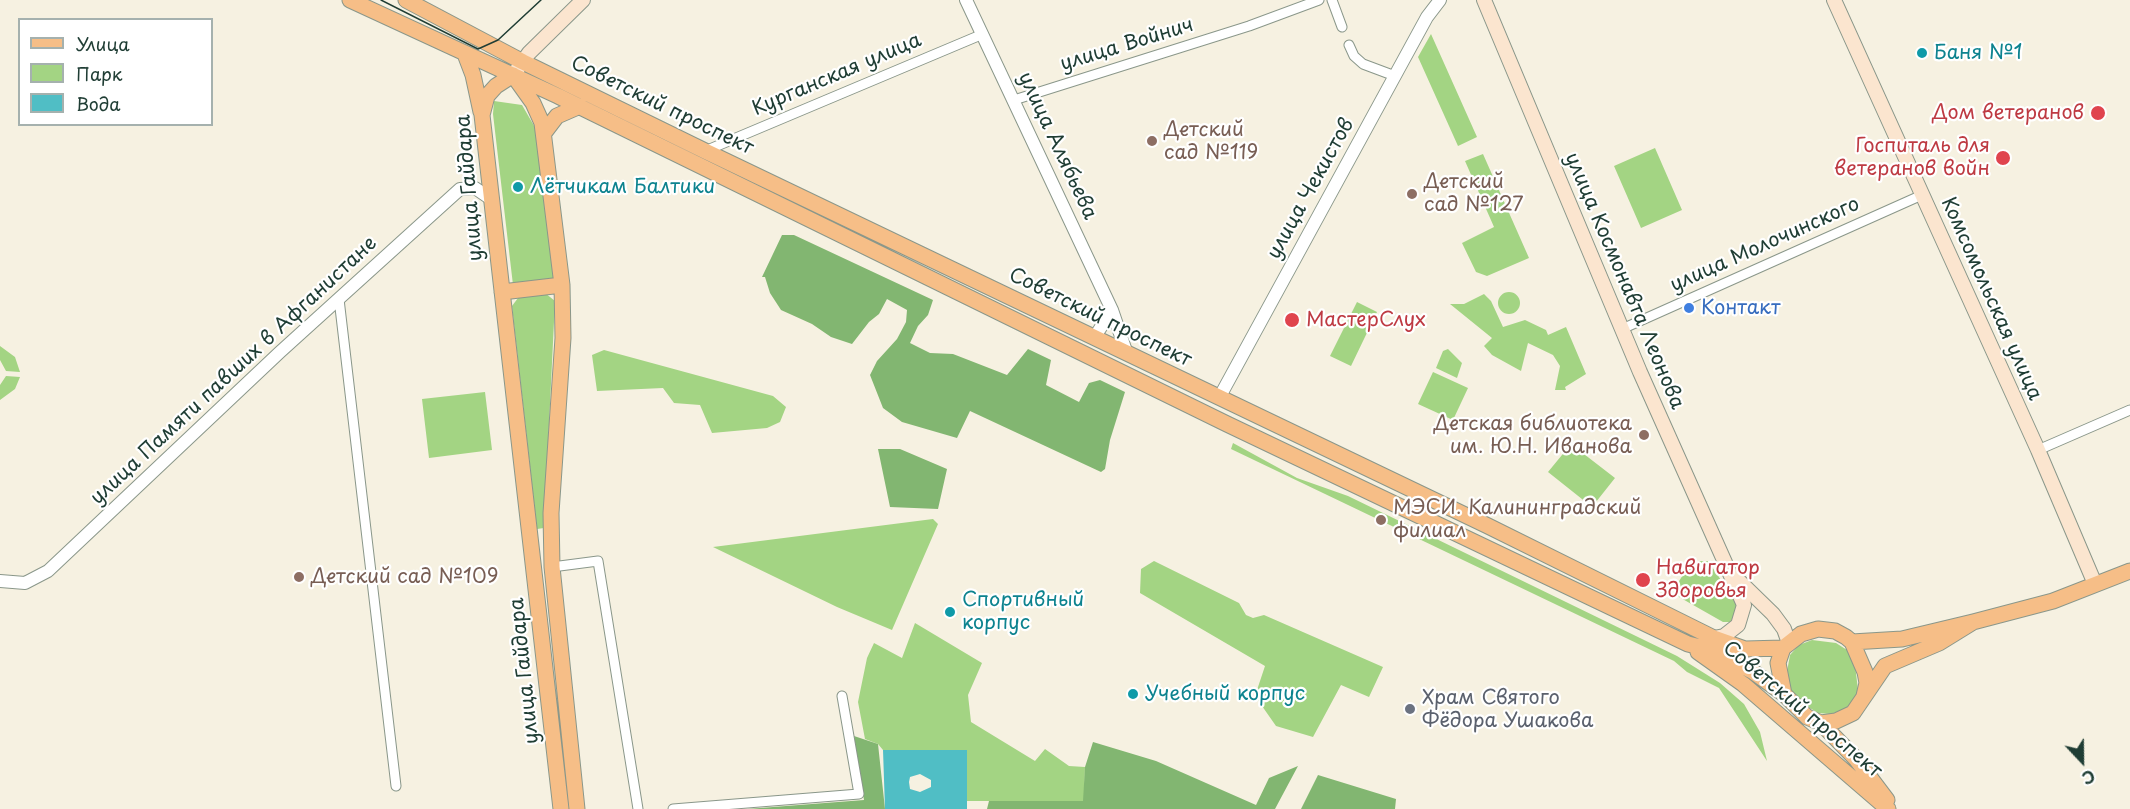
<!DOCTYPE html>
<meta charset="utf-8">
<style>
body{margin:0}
#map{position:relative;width:2130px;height:809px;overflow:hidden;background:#f6f1e1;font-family:"Playpen Sans",sans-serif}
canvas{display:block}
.legend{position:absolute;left:18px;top:18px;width:195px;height:108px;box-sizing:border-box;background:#fff;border:2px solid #a5b1ae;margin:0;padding:8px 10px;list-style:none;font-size:18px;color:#1f3d34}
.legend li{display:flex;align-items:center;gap:12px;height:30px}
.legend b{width:30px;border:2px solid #a5b1ae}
.north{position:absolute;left:2052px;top:731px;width:60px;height:60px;-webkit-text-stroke:4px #fff;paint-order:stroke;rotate:158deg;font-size:16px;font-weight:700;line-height:24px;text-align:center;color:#1f3d34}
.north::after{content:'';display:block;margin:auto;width:21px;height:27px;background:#1f3d34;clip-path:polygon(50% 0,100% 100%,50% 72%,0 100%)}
</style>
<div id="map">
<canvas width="2130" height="809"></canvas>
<ul class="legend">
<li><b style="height:8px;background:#f6be87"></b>Улица</li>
<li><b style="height:16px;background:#a3d483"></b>Парк</li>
<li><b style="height:16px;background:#50bec5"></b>Вода</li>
</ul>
<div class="north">С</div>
</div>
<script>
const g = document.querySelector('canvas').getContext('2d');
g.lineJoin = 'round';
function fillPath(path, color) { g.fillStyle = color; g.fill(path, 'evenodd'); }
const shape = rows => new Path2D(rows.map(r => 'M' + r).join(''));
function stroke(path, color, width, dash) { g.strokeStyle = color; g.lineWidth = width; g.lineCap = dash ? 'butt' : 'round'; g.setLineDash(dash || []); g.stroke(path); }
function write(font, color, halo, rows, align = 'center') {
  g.font = font + ' "Playpen Sans",sans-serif'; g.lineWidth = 4.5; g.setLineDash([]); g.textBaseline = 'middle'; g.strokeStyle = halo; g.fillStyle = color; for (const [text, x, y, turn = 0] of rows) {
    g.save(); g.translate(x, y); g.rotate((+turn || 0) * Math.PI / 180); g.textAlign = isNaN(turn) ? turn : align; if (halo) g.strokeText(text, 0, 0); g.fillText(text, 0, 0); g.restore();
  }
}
fillPath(shape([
 [1431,34,1477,137,1458,146,1418,57],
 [494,101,522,105,540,136,554,279,513,285,493,114],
 [1655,148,1682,210,1641,228,1614,166],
 [1483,154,1529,258,1487,276,1476,272,1462,243,1494,227,1465,161],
 '1498 303a11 11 0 1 1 22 0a11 11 0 1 1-22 0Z',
 [545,293,555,301,544,528,537,529,512,306,518,298],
 [1484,294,1491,301,1503,327,1525,320,1546,330,1548,335,1566,327,1586,374,1565,387,1566,390,1555,390,1560,366,1553,355,1528,343,1521,371,1492,355,1484,346,1492,338,1450,304,1464,304],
 [1357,302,1377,312,1351,366,1330,356],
 [0,346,15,357,20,372,6,371,0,360],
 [1448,349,1462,363,1457,378,1436,368,1443,351],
 [604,350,773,396,786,407,780,422,767,428,712,433,700,405,674,403,663,388,597,391,592,355],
 [1433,372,1468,388,1453,420,1418,404],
 [6,376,20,377,15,389,0,400,0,385],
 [485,392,492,450,429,458,422,399],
 [1233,443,1297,478,1348,496,1677,656,1720,683,1744,704,1760,732,1767,761,1719,688,1687,672,1674,661,1231,449],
 [1571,444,1615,478,1592,507,1548,472],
 [933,519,938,524,892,630,837,607,713,547],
 [1154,561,1239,603,1246,615,1253,618,1264,615,1383,667,1369,697,1341,685,1313,737,1276,726,1255,696,1265,666,1140,593,1141,569],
 [1699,561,1708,561,1738,605,1736,614,1730,622,1723,622,1679,597,1674,589,1688,567],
 [915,623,982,663,968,695,971,722,1035,761,1045,749,1069,766,1085,767,1084,801,967,801,967,750,883,750,878,744,865,739,858,702,867,658,874,643,902,658],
 [1812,640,1836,643,1847,650,1855,665,1858,690,1854,700,1844,710,1830,714,1818,713,1800,702,1791,690,1786,677,1790,655,1799,645]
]), '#a3d483');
fillPath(shape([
 [782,235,794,235,933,300,928,315,918,326,910,343,930,353,953,354,1007,375,1028,349,1051,360,1046,385,1079,402,1089,383,1100,380,1125,392,1110,440,1105,469,1101,472,970,411,957,438,902,422,883,408,870,375,877,361,897,339,906,322,907,310,887,299,879,314,869,322,852,344,831,337,812,324,781,310,770,293,765,277,762,277],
 [878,449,900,449,947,469,938,509,890,507],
 [854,736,878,744,885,809,747,809,864,800],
 [1093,742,1156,761,1256,805,1269,778,1298,766,1275,809,987,809,989,801,1083,801,1085,767],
 [1318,775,1396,799,1395,809,1301,809]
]), '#82b671');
fillPath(shape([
 [883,750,967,750,967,809,885,809],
 [920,774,931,780,931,787,920,792,910,789,909,782,910,777]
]), '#50bec5');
const minor = shape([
 [1332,0,1342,27],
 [1349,45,1354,56,1363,64,1395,76],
 [1014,100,1249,26,1319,0],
 [705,151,983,34],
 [339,299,396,786],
 [1622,329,1922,195],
 [2038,450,2130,410],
 [552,567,598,561,638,809],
 [673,809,859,794,842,696]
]);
const tertiary = shape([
 [966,0,1112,310,1127,354],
 [1094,338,1112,310],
 [1219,398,1427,17,1440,0],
 [0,581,25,583,48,571,280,352,460,189,475,188,491,199]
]);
const secondary = shape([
 [1484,0,1640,372,1744,605,1738,625,1724,636,1714,638],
 [1834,0,2038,450,2095,584],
 [516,71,529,53,583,0],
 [1736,578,1773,614,1784,629,1789,643]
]);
const primary = shape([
 [350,0,558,96,1227,424,1688,644,1712,650,1752,671,1784,694],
 [406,0,523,62,705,151,1488,526,1714,638,1745,649,1783,648],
 [465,54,473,75,481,112],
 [513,75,496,86,487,96,482,115,561,809],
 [513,75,533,103,542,123,562,285,563,338,551,513,552,567,577,809],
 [544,133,557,116,580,106],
 [502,292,562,285],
 [1852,642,1902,639,1973,622,2053,601,2130,571],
 [1698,652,1743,684,1888,809],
 [1864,696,1867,683,1865,672,1852,642,1846,637,1835,631,1818,629,1801,634,1783,648,1778,663,1784,694,1807,717,1821,723,1836,721,1853,713,1885,666,1939,643,1973,622],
 [1821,723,1856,759,1887,800]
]);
stroke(minor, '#8a978a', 11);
stroke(tertiary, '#8a978a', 14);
stroke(secondary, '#8a978a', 16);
stroke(primary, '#8a978a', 17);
stroke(minor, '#fff', 9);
stroke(tertiary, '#fff', 12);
stroke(secondary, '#fbe5cf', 14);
stroke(primary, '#f6be87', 15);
stroke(shape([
 [381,0,478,49,498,40,541,0]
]), '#1f3d34', 1.5);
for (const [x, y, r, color] of [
 [1922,53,6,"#0f9aa8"],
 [2098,113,8,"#e0444e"],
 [1152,141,6,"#8d6e63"],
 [2003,158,8,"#e0444e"],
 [518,187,6,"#0f9aa8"],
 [1412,194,6,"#8d6e63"],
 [1689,308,6,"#3f7fe0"],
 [1292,320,8,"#e0444e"],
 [1644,435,6,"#8d6e63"],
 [1381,520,6,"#8d6e63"],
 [299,577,6,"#8d6e63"],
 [1643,580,8,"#e0444e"],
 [950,612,6,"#0f9aa8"],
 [1133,694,6,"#0f9aa8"],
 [1410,709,6,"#6b7280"]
]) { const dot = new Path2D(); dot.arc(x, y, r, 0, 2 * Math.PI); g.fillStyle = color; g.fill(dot); stroke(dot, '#fff', 2); }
write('20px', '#1f3d34', '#fff', [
 ["улица Войнич",1127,45,-17],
 ["Курганская улица",837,75,-23],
 ["Советский проспект",662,106,26],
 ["улица Алябьева",1057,146,65],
 ["улица Гайдара",470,188,-95],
 ["улица Чекистов",1311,189,-61],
 ["улица Молочинского",1765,245,-24],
 ["улица Космонавта Леонова",1624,281,67],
 ["Комсомольская улица",1991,299,66],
 ["Советский проспект",1100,318,26],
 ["улица Памяти павших в Афганистане",234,371,-43],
 ["улица Гайдара",525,671,-96],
 ["Советский проспект",1802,710,40]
]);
write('20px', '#0d838f', '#fff', [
 ["Баня №1",1934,53],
 ["Лётчикам Балтики",530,187],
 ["Спортивный",962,600],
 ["корпус",962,623],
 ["Учебный корпус",1145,694]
], 'left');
write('20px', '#be3a42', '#fff', [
 ["Дом ветеранов",2084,113],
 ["Госпиталь для",1990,146],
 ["ветеранов войн",1990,169],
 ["МастерСлух",1306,320,"left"],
 ["Навигатор",1656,568,"left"],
 ["Здоровья",1656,591,"left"]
], 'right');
write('20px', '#785e54', '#fff', [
 ["Детский",1164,130],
 ["сад №119",1164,153],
 ["Детский",1424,182],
 ["сад №127",1424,205],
 ["Детская библиотека",1632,424,"right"],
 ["им. Ю.Н. Иванова",1632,447,"right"],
 ["МЭСИ. Калининградский",1393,508],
 ["филиал",1393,531],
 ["Детский сад №109",311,577]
], 'left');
write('20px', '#366cbe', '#fff', [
 ["Контакт",1701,308]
], 'left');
write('20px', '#5b616d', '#fff', [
 ["Храм Святого",1422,698],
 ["Фёдора Ушакова",1422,721]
], 'left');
</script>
